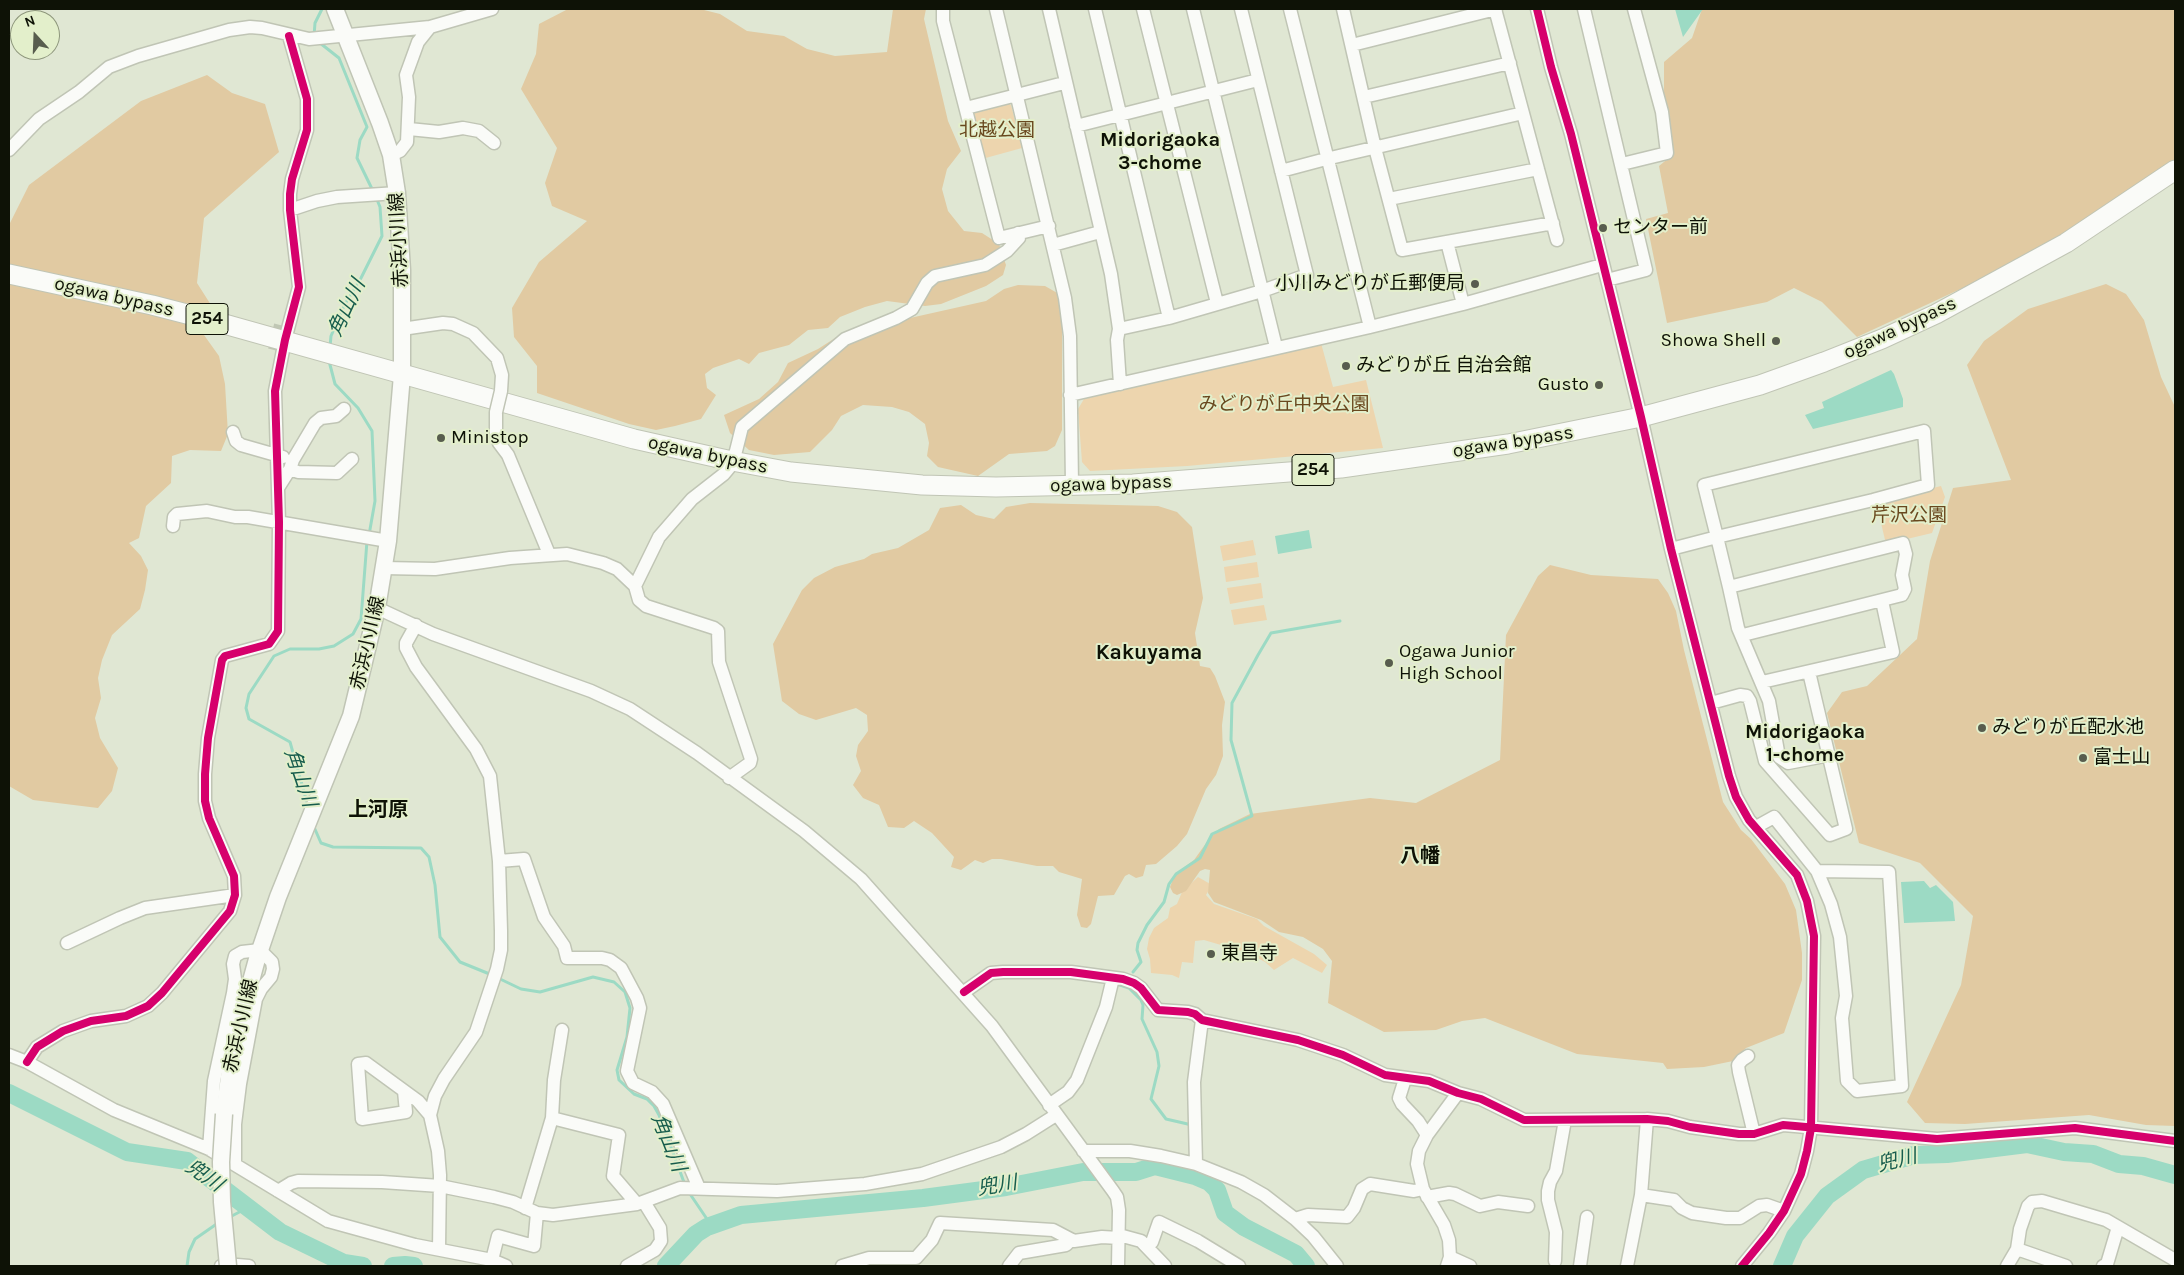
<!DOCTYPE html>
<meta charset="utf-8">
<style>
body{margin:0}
#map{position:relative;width:2184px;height:1275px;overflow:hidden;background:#e0e7d3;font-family:Karla,sans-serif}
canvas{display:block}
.frame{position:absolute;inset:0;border:10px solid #0e1206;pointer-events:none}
.north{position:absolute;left:10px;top:10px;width:50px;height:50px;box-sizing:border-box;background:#e3efcb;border:1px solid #8e977c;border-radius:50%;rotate:340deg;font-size:14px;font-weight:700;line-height:20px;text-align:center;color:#0e1206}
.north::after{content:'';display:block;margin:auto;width:18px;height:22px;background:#585d4e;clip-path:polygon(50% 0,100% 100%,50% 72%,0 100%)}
</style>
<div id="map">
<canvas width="2184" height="1275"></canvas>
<div class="frame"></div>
<div class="north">N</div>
</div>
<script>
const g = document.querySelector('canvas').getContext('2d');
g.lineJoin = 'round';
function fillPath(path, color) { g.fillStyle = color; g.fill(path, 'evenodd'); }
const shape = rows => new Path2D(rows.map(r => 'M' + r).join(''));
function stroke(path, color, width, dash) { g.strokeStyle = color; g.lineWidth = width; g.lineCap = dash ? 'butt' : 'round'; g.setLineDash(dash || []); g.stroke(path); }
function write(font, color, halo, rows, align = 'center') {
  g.font = font + ' Karla,"Noto Sans JP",sans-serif'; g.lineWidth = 4; g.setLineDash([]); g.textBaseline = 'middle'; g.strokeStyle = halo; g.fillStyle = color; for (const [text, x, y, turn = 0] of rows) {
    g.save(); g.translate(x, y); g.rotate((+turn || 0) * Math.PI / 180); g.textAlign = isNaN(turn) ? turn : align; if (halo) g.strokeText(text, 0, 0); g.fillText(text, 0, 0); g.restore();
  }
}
fillPath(shape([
 [1006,102,1011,105,1022,148,982,159,972,113],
 [1321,343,1333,387,1366,380,1383,448,1187,466,1090,471,1082,462,1078,409,1084,399],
 [1941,486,1945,497,1932,533,1886,544,1876,502],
 [1253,540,1256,555,1223,561,1220,546],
 [1257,562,1259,577,1226,582,1224,567],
 [1261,583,1263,598,1230,604,1227,588],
 [1264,605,1267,620,1234,625,1231,610],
 [1198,877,1212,885,1206,895,1214,904,1257,919,1264,926,1314,954,1327,965,1322,973,1293,958,1274,970,1265,962,1248,953,1204,940,1195,941,1193,963,1182,962,1179,978,1172,975,1151,973,1150,959,1147,949,1149,938,1154,928,1168,918,1170,908,1177,904,1182,892]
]), '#edd5ae');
fillPath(shape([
 [568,9,700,9,720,14,747,31,784,36,807,49,835,56,887,52,893,9,926,9,924,19,948,121,961,151,947,169,942,189,948,211,964,231,982,233,999,244,1006,265,1003,275,986,286,941,304,925,306,887,301,865,307,840,317,828,328,808,330,789,345,759,353,749,364,739,359,713,368,705,374,707,388,716,395,701,419,675,426,656,430,629,424,537,393,537,366,514,337,512,308,539,262,587,221,552,206,545,183,557,148,521,89,536,54,539,24],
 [1702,9,2175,9,2175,163,2036,254,1857,337,1822,302,1794,288,1767,302,1667,323,1646,219,1668,213,1659,166,1670,157,1664,112,1664,62,1692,38],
 [207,75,232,93,265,104,279,152,204,218,197,283,211,305,204,335,219,356,225,384,228,434,221,451,190,450,172,456,171,483,146,506,139,538,129,543,141,556,148,570,145,590,140,609,112,635,102,660,98,678,101,698,95,718,100,738,118,768,112,791,98,808,33,800,9,786,9,225,29,185,141,101],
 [2106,284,2126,294,2144,320,2161,377,2175,407,2175,1126,2146,1125,2089,1115,1965,1124,1925,1123,1907,1102,1961,985,1973,916,1920,863,1859,843,1827,713,1842,692,1867,686,1917,639,1930,561,1953,488,2011,480,1967,365,1984,341,2028,309],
 [1018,285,1045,286,1059,294,1062,317,1062,430,1055,446,1047,451,1009,454,978,476,938,467,927,456,929,443,925,424,909,412,892,407,863,405,841,416,832,430,810,452,774,455,749,450,730,433,724,415,759,399,778,382,788,363,818,349,843,333,986,301,1004,289],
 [1030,503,1158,506,1177,512,1192,527,1203,598,1195,633,1200,666,1210,668,1215,676,1225,702,1222,725,1223,756,1216,775,1206,789,1187,834,1177,846,1156,864,1146,865,1143,876,1136,878,1129,874,1125,876,1114,895,1098,896,1091,924,1087,928,1081,927,1077,915,1082,879,1059,872,1053,866,1037,866,1001,859,992,859,983,863,975,860,961,870,951,867,954,857,932,833,914,821,904,828,888,827,879,805,863,798,853,785,861,771,856,756,858,745,868,731,867,715,856,708,816,720,799,714,782,701,773,644,802,590,814,578,835,567,864,559,872,554,898,548,929,530,940,508,961,505,976,515,994,519,1006,507],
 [1550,565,1591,575,1658,579,1668,593,1676,611,1684,650,1723,802,1741,830,1751,839,1785,884,1796,910,1802,953,1802,980,1784,1033,1746,1048,1733,1061,1704,1067,1667,1069,1663,1063,1577,1054,1485,1018,1462,1021,1436,1030,1384,1032,1328,1003,1332,961,1323,949,1303,937,1279,932,1261,920,1214,902,1208,893,1210,870,1205,869,1200,871,1186,891,1177,895,1173,893,1170,887,1175,874,1194,860,1209,839,1219,829,1250,814,1370,798,1416,803,1500,760,1506,635,1538,576]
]), '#e1caa2');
fillPath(shape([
 [1675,9,1703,9,1683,37],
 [1891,370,1894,374,1903,399,1903,407,1813,429,1805,415,1824,408,1822,402],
 [1309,530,1312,548,1278,554,1275,536],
 [1924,881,1930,888,1936,885,1953,902,1955,921,1904,923,1901,882]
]), '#9cdac4');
stroke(shape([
 [314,36,315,23,322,9],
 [320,43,339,58,367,127,360,140,357,158,373,191],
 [330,347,331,336,345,304,361,278,382,236,380,207,376,197],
 [329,361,335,384,358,408,372,431,375,501,369,535],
 [308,806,290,742,249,719,246,708,249,694,274,656,290,649,319,649,334,646,353,634,361,619,367,541],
 [314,827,321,843,333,847,421,848,429,857,435,885,440,937,460,962,492,975],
 [1133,972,1141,962,1137,950,1138,943,1147,925,1164,902,1169,884,1176,874,1200,858,1212,834,1252,816,1231,740,1232,703,1258,655,1271,633,1340,621],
 [498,978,521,989,540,992,593,977,614,982,625,992,630,1008,627,1037,617,1070,619,1080,634,1094,647,1099,654,1106,659,1115,685,1185],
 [1117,984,1129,988,1141,1000,1143,1005,1142,1019,1157,1052,1159,1066,1151,1099,1166,1119,1192,1125],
 [688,1191,711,1225],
 [228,1218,247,1208],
 [187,1266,189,1252,195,1239,218,1223]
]), '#9cdac4', 3);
stroke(shape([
 [9,1093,127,1152,187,1161,280,1232,344,1263,363,1266],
 [393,1266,405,1265,414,1266],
 [666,1266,696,1234,707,1227,741,1215,923,1198,1006,1187,1083,1172,1136,1172,1155,1166,1195,1176,1209,1182,1217,1190,1225,1213,1244,1227,1296,1254,1306,1266],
 [1782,1266,1795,1236,1827,1196,1863,1170,1914,1155,1947,1154,2027,1144,2064,1152,2093,1154,2119,1164,2143,1166,2175,1175]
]), '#9cdac4', 18);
stroke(shape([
 [274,350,280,325]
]), '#c0c7b4', 12, [12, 6]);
const minor = shape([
 [943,9,943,21,999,238,1049,226],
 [996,9,1065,298,1070,336,1072,485],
 [1049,9,1111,274,1119,329,1117,340,1120,384],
 [1095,9,1169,318],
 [1143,9,1217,303],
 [1193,9,1276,347],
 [1290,9,1370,327],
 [1343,9,1375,148,1402,250,1553,223],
 [1495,9,1557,240],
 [1537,9,1551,67,1571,134,1641,417,1671,549,1729,776,1736,797,1749,820,1797,875,1807,901,1814,936,1811,1128,1807,1151,1801,1174,1784,1211,1769,1233,1742,1266],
 [1584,9,1646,270,1607,280],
 [1352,45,1496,9],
 [1364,97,1510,63],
 [966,108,1064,83],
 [1076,126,1258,80],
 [409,129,439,132,463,128,479,131,494,143],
 [9,150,39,119,79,92,109,67,138,56,229,30,250,27,262,28,309,39,430,27],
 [391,155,400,151,407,142,409,97,406,75,418,42,430,27,492,9],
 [1622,164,1667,153,1662,112,1634,9],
 [1281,171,1326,159,1523,113],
 [1389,199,1538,169],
 [290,210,317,201,337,197,397,193],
 [1447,242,1463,304],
 [1053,245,1100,232],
 [402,329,443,323,453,324,473,333,497,358,502,375,501,391],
 [1119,329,1169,318,1262,291,1307,275,1241,9],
 [1070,395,1370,327,1463,304,1602,265],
 [496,412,496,435,499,443,508,455,549,554],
 [233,432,236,441,241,445,283,457],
 [290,469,298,472,337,473,352,459],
 [278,488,290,469,293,460,315,423,321,418,336,416,344,409],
 [173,526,174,517,177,514,207,511,235,517,248,517,388,541],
 [1671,549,1717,537,1873,500,1928,485,1924,431,1704,485,1717,537,1729,587,1738,628,1769,701,1779,757,1788,763,1830,755],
 [384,568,435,569,510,558,567,554,603,563,617,569,635,586,639,600,646,606,714,628,718,631,719,662,751,759,750,763,729,778],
 [635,586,659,537,692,499,724,474,729,468,736,451,742,427,845,339,896,318,912,309,927,283,935,276,985,265,1007,251,1019,238,1018,233],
 [1729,587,1903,543,1906,554,1902,575,1905,589,1902,595,1743,635],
 [377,608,433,634,591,691,630,709,697,753,804,831,861,879,992,1026,1113,1191,1117,1197,1119,1210,1118,1266],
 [416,625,406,643,406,648,416,667,476,749,490,776,499,861,501,931,501,950,497,969,476,1032,444,1079,435,1096,430,1115],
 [1762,682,1893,652,1882,601],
 [1711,703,1740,695,1747,696,1750,701,1765,761,1830,835,1846,829,1809,672],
 [1756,827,1774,817,1817,871],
 [499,861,524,859,544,917,564,946,567,958,602,958,610,960,621,968,637,998,640,1008,627,1071,633,1083,652,1092,663,1104,699,1188],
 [1817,871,1889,872,1902,1086,1857,1091,1847,1081,1842,1018,1846,996,1840,937,1831,904,1817,871],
 [67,943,120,918,145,908,235,895],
 [964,992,991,973,1003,972,1071,972,1123,979,1134,983,1141,988,1158,1010,1188,1012,1195,1014,1202,1020,1298,1040,1343,1055,1385,1075,1429,1081,1458,1093,1481,1099,1524,1120,1647,1119,1668,1121,1690,1127,1739,1134,1754,1134,1783,1125,1795,1126,1937,1139,2075,1128,2175,1141],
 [9,1055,27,1062,114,1110,209,1149,328,1221,415,1245,492,1260,506,1266],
 [1748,1056,1742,1060,1738,1065,1739,1072,1754,1134],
 [27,1062,37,1047,63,1031,91,1021,126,1016,148,1006,162,993,230,911,235,895,234,876,209,818,205,801,205,774,208,738,222,660,225,656,269,644,278,631,279,522,275,391,285,340,299,287,290,210,290,194,292,179,307,130,307,99,289,36],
 [1405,1079,1399,1098,1402,1104,1418,1121,1427,1135],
 [404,1091,406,1112,362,1119,358,1064,366,1063,418,1101,430,1115,438,1151,440,1175,439,1249],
 [1049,1105,1068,1092,1077,1080,1106,1007,1113,978],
 [552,1118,619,1135,613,1176,637,1204],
 [209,1149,214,1081,233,993,235,979,233,964,235,956,242,952,260,950,272,962,273,969,271,977,261,989,256,999,240,1084,235,1124,235,1164],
 [1083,1151,1130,1151,1161,1156,1196,1164,1241,1182,1264,1195,1295,1219,1313,1236,1337,1266],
 [1196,1164,1194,1082,1202,1020],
 [278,1191,291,1183,298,1181,382,1182,440,1186,494,1197,513,1202,537,1213,553,1215,637,1204,680,1188,777,1191,865,1184,922,1174,1001,1147,1026,1134,1056,1115],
 [1641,1195,1674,1200,1682,1208,1692,1213,1726,1218,1740,1218,1759,1206,1767,1205,1784,1211],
 [1427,1197,1449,1193,1455,1194,1480,1206,1498,1202,1528,1206],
 [525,1208,552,1118,554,1080,562,1030],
 [1295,1219,1308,1215,1347,1217,1354,1208,1362,1189,1370,1184,1414,1191,1423,1189],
 [1119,1235,1141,1241,1165,1266],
 [1147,1246,1152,1242,1159,1222,1198,1241,1239,1266],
 [2017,1249,2066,1266],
 [1450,1257,1470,1266],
 [492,1260,498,1236,534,1246,537,1213],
 [1555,1261,1556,1232,1548,1200,1548,1191,1550,1182,1556,1171,1565,1120],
 [221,1266,237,1265,249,1266],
 [627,1266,655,1250,661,1241,660,1228,644,1202],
 [842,1266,869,1258,916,1258,932,1240,940,1223,1053,1230,1074,1241,1102,1237,1119,1238],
 [1009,1266,1019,1253,1066,1245,1071,1240],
 [1447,1266,1450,1257,1449,1240,1444,1225,1423,1189,1417,1164,1419,1151,1427,1135,1458,1093],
 [1580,1266,1587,1217],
 [1627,1266,1641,1195,1647,1119],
 [2007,1266,2017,1249,2020,1229,2028,1206,2032,1202,2042,1201,2106,1220,2175,1260],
 [2103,1266,2107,1264,2118,1227]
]);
const major = shape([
 [224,1114,233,1047,257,959,278,897,351,716,377,608,388,541,402,375,402,270,397,193,391,155,380,123,335,9]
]);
const highway = shape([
 [9,274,152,305,210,320,634,439,732,461,791,472,922,485,996,487,1133,484,1341,468,1508,444,1641,417,1760,385,1824,362,1882,339,1936,314,2066,243,2175,170]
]);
stroke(minor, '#c0c5b5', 15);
stroke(major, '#c0c5b5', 19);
stroke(highway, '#c0c5b5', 21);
stroke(minor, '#fafbf8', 12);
stroke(major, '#fafbf8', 16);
stroke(highway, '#fafbf8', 19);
const minorBridge = shape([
 [496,412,501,391]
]);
const majorBridge = shape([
 [224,1114,221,1162,222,1202,228,1266]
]);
stroke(minorBridge, '#c0c5b5', 15, []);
stroke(majorBridge, '#c0c5b5', 19, []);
stroke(minorBridge, '#fafbf8', 12);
stroke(majorBridge, '#fafbf8', 16);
stroke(shape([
 [1537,9,1551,67,1571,134,1641,417,1671,549,1729,776,1736,797,1749,820,1797,875,1807,901,1814,936,1811,1128,1807,1151,1801,1174,1784,1211,1769,1233,1742,1266],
 [964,992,991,973,1003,972,1071,972,1123,979,1134,983,1141,988,1158,1010,1188,1012,1195,1014,1202,1020,1298,1040,1343,1055,1385,1075,1429,1081,1458,1093,1481,1099,1524,1120,1647,1119,1668,1121,1690,1127,1739,1134,1754,1134,1783,1125,1795,1126,1937,1139,2075,1128,2175,1141],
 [27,1062,37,1047,63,1031,91,1021,126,1016,148,1006,162,993,230,911,235,895,234,876,209,818,205,801,205,774,208,738,222,660,225,656,269,644,278,631,279,522,275,391,285,340,299,287,290,210,290,194,292,179,307,130,307,99,289,36]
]), '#d6006c', 8);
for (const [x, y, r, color] of [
 [1603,228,5,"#585d4e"],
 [1475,284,5,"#585d4e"],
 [1776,341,5,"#585d4e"],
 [1346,366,5,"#585d4e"],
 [1599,385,5,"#585d4e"],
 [441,438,5,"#585d4e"],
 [1389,663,5,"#585d4e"],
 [1982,728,5,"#585d4e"],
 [2083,758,5,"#585d4e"],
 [1211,954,5,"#585d4e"]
]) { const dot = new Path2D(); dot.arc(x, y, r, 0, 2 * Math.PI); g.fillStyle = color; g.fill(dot); stroke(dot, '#e3efcb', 2); }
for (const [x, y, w] of [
 [207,319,42],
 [1313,470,42]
]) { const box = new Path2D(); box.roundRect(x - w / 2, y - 15.5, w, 31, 4); g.fillStyle = '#e3efcb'; g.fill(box); stroke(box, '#0e1206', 1); }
write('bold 18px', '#0e1206', null, [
 ["254",207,319],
 ["254",1313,470]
]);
write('19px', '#69481e', '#e3efcb', [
 ["北越公園",997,131],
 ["みどりが丘中央公園",1284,405],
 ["芹沢公園",1909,516]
]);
write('19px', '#0e1206', '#e3efcb', [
 ["センター前",1613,228],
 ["小川みどりが丘郵便局",1465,284,"right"],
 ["Showa Shell",1766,341,"right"],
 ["みどりが丘 自治会館",1356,366],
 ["Gusto",1589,385,"right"],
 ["Ministop",451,438],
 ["Ogawa Junior",1399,652],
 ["High School",1399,674],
 ["みどりが丘配水池",1992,728],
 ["富士山",2093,758],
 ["東昌寺",1221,954]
], 'left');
write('19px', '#0e1206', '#e3efcb', [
 ["赤浜小川線",399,240,-93],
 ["ogawa bypass",114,297,13],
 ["ogawa bypass",1900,328,-25],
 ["ogawa bypass",1513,442,-9],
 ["ogawa bypass",708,455,12],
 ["ogawa bypass",1111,484,-2],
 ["赤浜小川線",368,643,-77],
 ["赤浜小川線",241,1026,-77]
]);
write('bold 20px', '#0e1206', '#e3efcb', [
 ["Midorigaoka",1160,140],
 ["3-chome",1160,163],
 ["Midorigaoka",1805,732],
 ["1-chome",1805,755],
 ["上河原",378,810],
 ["八幡",1420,856]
]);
write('italic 20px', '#175d4d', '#e3efcb', [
 ["角山川",347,308,-65],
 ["角山川",300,778,71],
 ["角山川",668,1143,68],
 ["兜川",1897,1161,-14],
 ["兜川",204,1176,34],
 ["兜川",997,1186,-9]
]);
write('bold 21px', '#0e1206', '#e3efcb', [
 ["Kakuyama",1149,653]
]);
</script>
